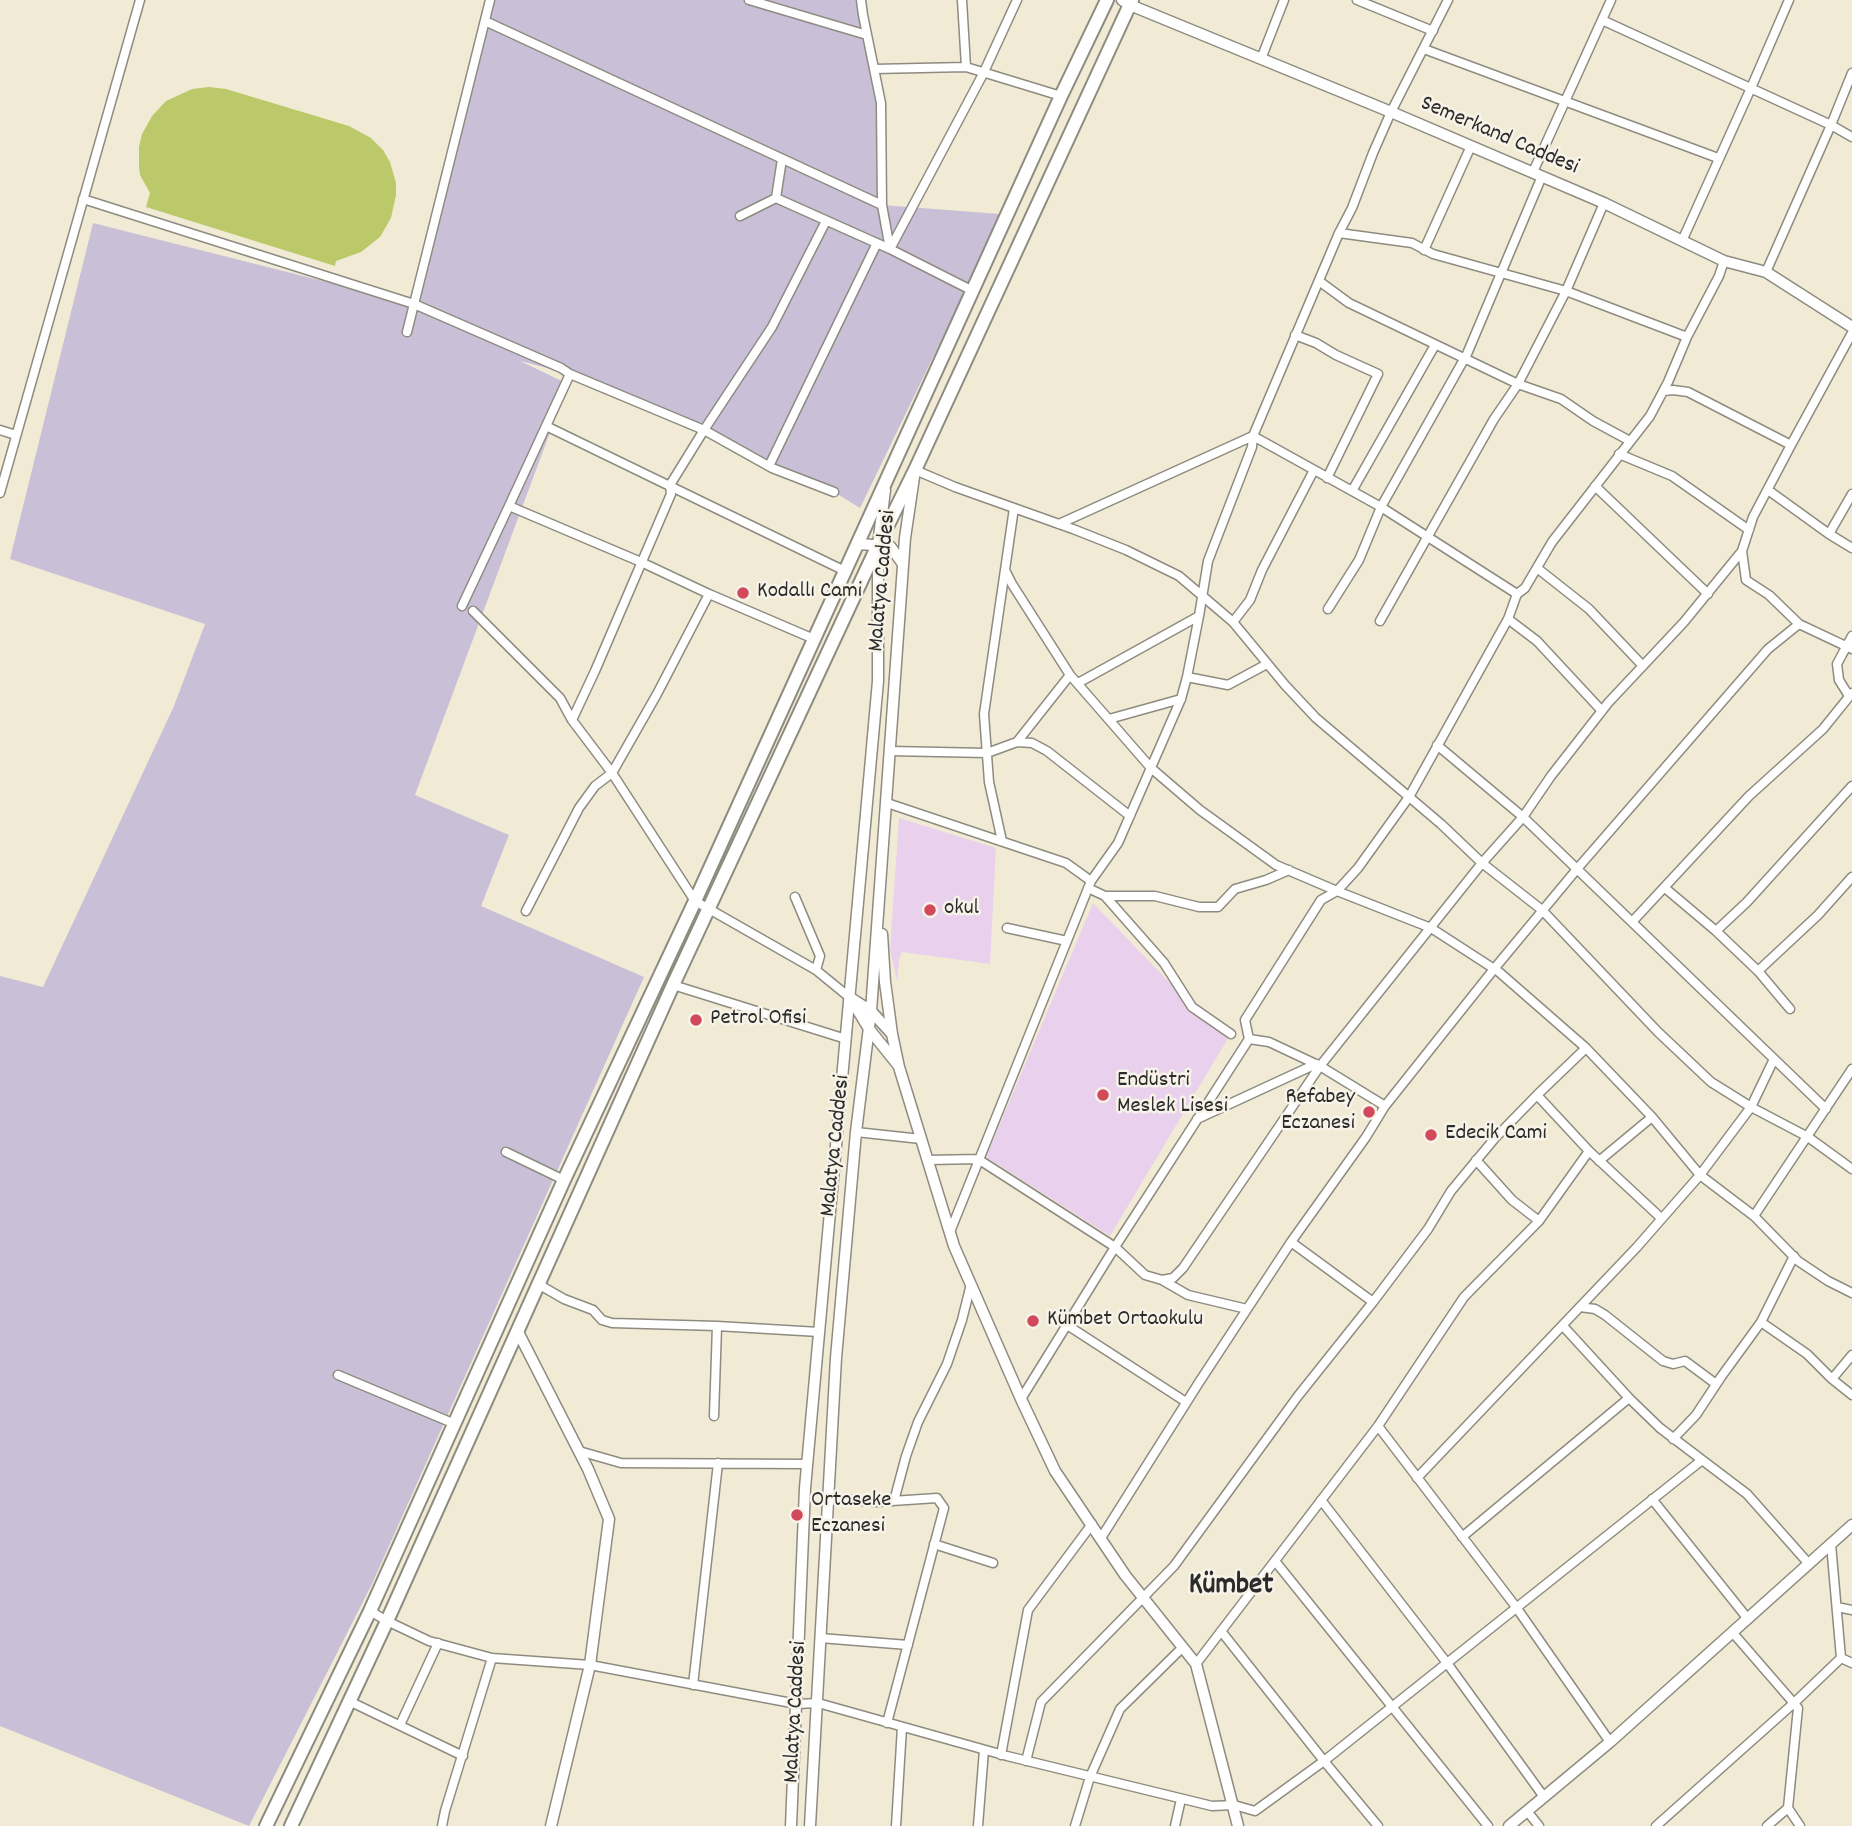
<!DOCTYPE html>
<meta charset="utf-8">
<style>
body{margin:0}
canvas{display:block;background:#f1ebd5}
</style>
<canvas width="1852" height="1826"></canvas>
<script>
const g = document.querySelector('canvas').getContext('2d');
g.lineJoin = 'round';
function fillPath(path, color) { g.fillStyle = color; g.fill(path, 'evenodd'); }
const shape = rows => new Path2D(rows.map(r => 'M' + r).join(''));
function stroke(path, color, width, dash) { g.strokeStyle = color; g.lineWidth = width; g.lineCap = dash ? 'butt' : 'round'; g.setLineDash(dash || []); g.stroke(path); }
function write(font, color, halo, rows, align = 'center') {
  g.font = font + ' Dekko,sans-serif'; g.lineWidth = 5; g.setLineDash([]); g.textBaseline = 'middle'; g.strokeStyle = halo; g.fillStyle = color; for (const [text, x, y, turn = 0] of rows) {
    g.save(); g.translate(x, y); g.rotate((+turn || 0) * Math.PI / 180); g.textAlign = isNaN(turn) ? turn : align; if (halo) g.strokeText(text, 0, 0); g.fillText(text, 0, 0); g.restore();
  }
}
fillPath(shape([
 [899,818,996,848,990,964,902,952,899,960,897,981,890,950],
 [1093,903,1171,984,1233,1030,1110,1236,986,1157]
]), '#e9d1ed');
fillPath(shape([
 [490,0,863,0,874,69,882,205,1000,214,967,287,860,508,834,492,570,374,520,361,568,384,415,795,509,835,481,906,644,977,371,1586,249,1826,0,1726,0,976,43,987,174,706,205,624,10,559,93,223,414,304]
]), '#c9bfd7');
fillPath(shape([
 [209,87,226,89,349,126,371,138,383,150,390,162,396,183,396,195,391,218,380,237,361,252,336,261,335,266,146,207,150,193,140,175,139,166,139,147,142,134,152,116,166,101,192,89]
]), '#bcc96b');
const minor = shape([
 [749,0,867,35],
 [861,0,863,15,881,103,882,205,890,249,973,291],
 [962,0,966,67],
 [1357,0,1433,31],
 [1602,20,1831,125,1852,137],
 [485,21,882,205],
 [1424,49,1718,158],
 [1261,59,1284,0],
 [874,69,966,67,1061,96],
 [1533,172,1611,0],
 [776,198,782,159],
 [83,199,414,304,561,368,570,374],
 [740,216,776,198,890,249,983,74,1017,0],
 [1339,233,1412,243,1433,254,1566,291,1687,337],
 [1682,241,1751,88,1789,0],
 [1424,250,1471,146],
 [1766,272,1831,125,1852,73],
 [1319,281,1349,303,1518,384,1561,399,1593,421,1630,441],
 [407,332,490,0],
 [1852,333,1791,445,1753,517,1742,551,1746,580,1769,595,1799,624,1852,649],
 [1295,335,1316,343,1336,355,1378,374,1327,478],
 [1664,391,1673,390,1688,392,1791,445],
 [546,426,845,571],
 [0,430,16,435],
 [1619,454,1672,476,1749,530],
 [769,466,877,243],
 [915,470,955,487,1073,529,1126,550,1179,576,1233,622,1285,685,1316,718,1441,824,1482,863,1542,910,1658,1032,1711,1082,1751,1107,1774,1059],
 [1595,486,1708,594],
 [1768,490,1829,534,1852,548],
 [1352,491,1435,345],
 [0,493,140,0],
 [509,506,570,374,704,430,772,468,834,492],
 [1059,524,1253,436,1381,507,1517,594],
 [1829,534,1852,494],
 [1537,568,1589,609,1643,666],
 [1005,570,1012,584,1070,675,1151,768,1200,810,1276,865,1337,891,1431,928,1499,972,1586,1048,1652,1117,1700,1175,1754,1216,1798,1261,1828,1281,1852,1293],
 [462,606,509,506,641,562,709,594],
 [1328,609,1359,560,1381,507,1467,354,1542,176],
 [473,611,560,698,572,720,612,773,695,901,816,970,849,997],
 [1508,619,1537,641,1602,711],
 [1380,621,1494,419,1518,384,1566,291,1604,203],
 [1233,622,1250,600,1262,570,1314,470],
 [1187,677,1228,685,1267,664],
 [1078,683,1199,616],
 [1849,696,1839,680,1837,664,1852,636],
 [1109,719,1181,699],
 [572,720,595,671,671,494,670,485,704,430,772,327,826,221],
 [1017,742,1070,675],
 [1437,745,1523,817,1826,1109],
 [890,751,987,753,1017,742,1032,743,1047,751,1130,816],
 [887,803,1066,863,1091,881],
 [1002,841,989,782,984,714,1014,508],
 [1088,888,1105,896,1155,896,1199,907,1218,907,1235,889,1266,880,1289,870],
 [1665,888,1716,931,1758,971,1790,1009],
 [1105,896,1164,963,1192,1007,1231,1034],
 [795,897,820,956,816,970],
 [526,911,579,808,595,786,612,773,657,694,709,594,814,639],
 [1632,922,1749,796,1823,729,1852,693],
 [1007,928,1067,941],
 [1716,931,1747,902,1852,786],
 [1758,971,1818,915,1852,877],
 [673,985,846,1039],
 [1249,1039,1269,1042,1320,1066,1385,1106],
 [1537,1095,1589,1151,1661,1218],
 [1197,1119,1316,1064],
 [856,1132,921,1139],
 [506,1152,564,1180],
 [928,1160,978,1159,1115,1247,1145,1275,1162,1280,1173,1278,1183,1268,1320,1066,1482,863,1523,817,1551,776,1608,703,1684,622,1742,551],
 [1476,1160,1512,1200,1539,1221],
 [1599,1161,1652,1117],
 [1754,1216,1852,1069],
 [950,1232,1091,881,1118,843,1181,699,1187,677,1199,616,1208,561,1252,447,1253,436,1339,233,1352,208,1373,153,1391,112,1448,0],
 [1291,1242,1373,1302],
 [1162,1280,1188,1295,1247,1309],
 [538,1284,564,1299,593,1310,602,1320,612,1323,717,1326,819,1332],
 [1580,1307,1595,1309,1605,1315,1663,1361,1673,1364,1685,1361,1716,1384],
 [1761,1322,1807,1354,1832,1379,1852,1395],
 [1067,1325,1186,1402],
 [1563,1326,1629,1398,1660,1428,1747,1494,1809,1564],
 [338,1375,455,1424],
 [1832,1379,1852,1355],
 [1021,1399,1115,1247,1249,1039,1245,1020,1321,900,1337,891,1358,868,1409,797,1508,619,1517,594,1525,588,1552,542,1650,416,1668,382,1687,337,1719,276,1724,261],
 [714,1416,717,1326],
 [1378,1426,1516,1607,1610,1742],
 [1673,1439,1696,1415,1721,1377,1761,1322,1794,1256],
 [579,1451,621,1463,807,1464],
 [1417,1478,1637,1247,1700,1175,1751,1107,1808,1137,1852,1169],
 [827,1498,877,1502,937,1498,944,1508,887,1723],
 [1652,1499,1748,1619],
 [1321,1500,1447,1663,1544,1797],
 [894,1501,906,1456,918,1422,947,1364,962,1320,971,1284],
 [1462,1537,1629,1398],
 [1101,1538,1198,1384,1291,1242,1366,1137,1385,1106,1494,969,1577,869,1768,649,1799,624],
 [934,1544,993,1563],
 [1275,1561,1488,1826],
 [1837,1607,1852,1610],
 [370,1611,387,1621,429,1641,492,1658,590,1665,797,1704,818,1703,1007,1756,1212,1806,1234,1805,1255,1811,1324,1761,1702,1460],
 [1221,1631,1324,1761,1378,1826],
 [1733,1633,1798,1708,1788,1808,1800,1826],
 [820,1638,908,1645],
 [1841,1658,1852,1663],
 [1196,1664,1378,1426,1464,1297,1539,1221,1589,1151],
 [693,1685,718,1463],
 [349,1701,463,1756],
 [400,1725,438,1643],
 [1001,1755,1028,1610,1092,1524],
 [1026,1761,1041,1702,1174,1566,1298,1396,1373,1302,1428,1229,1451,1191,1495,1138,1537,1095,1586,1048],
 [1527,1811,1539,1826],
 [442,1826,445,1811,492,1658],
 [896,1826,902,1727],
 [978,1826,984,1750],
 [1075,1826,1090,1777,1120,1709,1183,1647],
 [1175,1826,1181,1799],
 [1656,1826,1794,1703,1841,1658,1831,1544],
 [1767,1826,1788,1808]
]);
const tertiary = shape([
 [1122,0,1130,5,1391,112,1604,203,1724,261,1766,272,1852,327],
 [857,544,890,546,903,564],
 [882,934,885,982,892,1034],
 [849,997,871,1011,892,1034,899,1067,954,1246,1021,1399,1055,1471,1125,1575,1196,1664,1238,1826],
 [852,1001,869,1029,898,1065],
 [517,1330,588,1469,609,1519,590,1665,551,1826],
 [791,1826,805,1488,878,681,878,545,885,490],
 [810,1826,836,1358,856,1132,871,1011,905,538,914,477],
 [1509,1826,1610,1742,1852,1525]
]);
const primary = shape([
 [266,1826,370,1611,564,1180,695,901,1061,96,1107,0],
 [291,1826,387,1621,673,985,878,545,915,470,1132,0]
]);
stroke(minor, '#8e8b80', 11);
stroke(tertiary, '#8e8b80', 13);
stroke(primary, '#8e8b80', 16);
stroke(minor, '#fff', 8);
stroke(tertiary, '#fff', 10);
stroke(primary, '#fff', 12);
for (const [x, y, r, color] of [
 [743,593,7,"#d1495b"],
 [930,910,7,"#d1495b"],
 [696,1020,7,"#d1495b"],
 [1103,1095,7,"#d1495b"],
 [1369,1112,7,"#d1495b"],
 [1431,1135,7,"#d1495b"],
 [1033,1321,7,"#d1495b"],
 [797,1515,7,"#d1495b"]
]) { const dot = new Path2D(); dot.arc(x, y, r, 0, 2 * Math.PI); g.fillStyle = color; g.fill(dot); stroke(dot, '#f7f3e8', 2.5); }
write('23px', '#2b2b2b', '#f7f3e8', [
 ["Semerkand Caddesi",1499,137,23],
 ["Malatya Caddesi",884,581,-85],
 ["Malatya Caddesi",837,1146,-84],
 ["Malatya Caddesi",797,1712,-87]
]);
write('23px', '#2b2b2b', '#f7f3e8', [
 ["Kodallı Cami",757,593],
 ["okul",944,910],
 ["Petrol Ofisi",710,1020],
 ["Endüstri",1117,1082],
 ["Meslek Lisesi",1117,1108],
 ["Refabey",1355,1099,"right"],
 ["Eczanesi",1355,1125,"right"],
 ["Edecik Cami",1445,1135],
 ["Kümbet Ortaokulu",1047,1321],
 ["Ortaseke",811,1502],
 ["Eczanesi",811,1528]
], 'left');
write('bold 30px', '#2b2b2b', '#f7f3e8', [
 ["Kümbet",1231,1588]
]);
</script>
